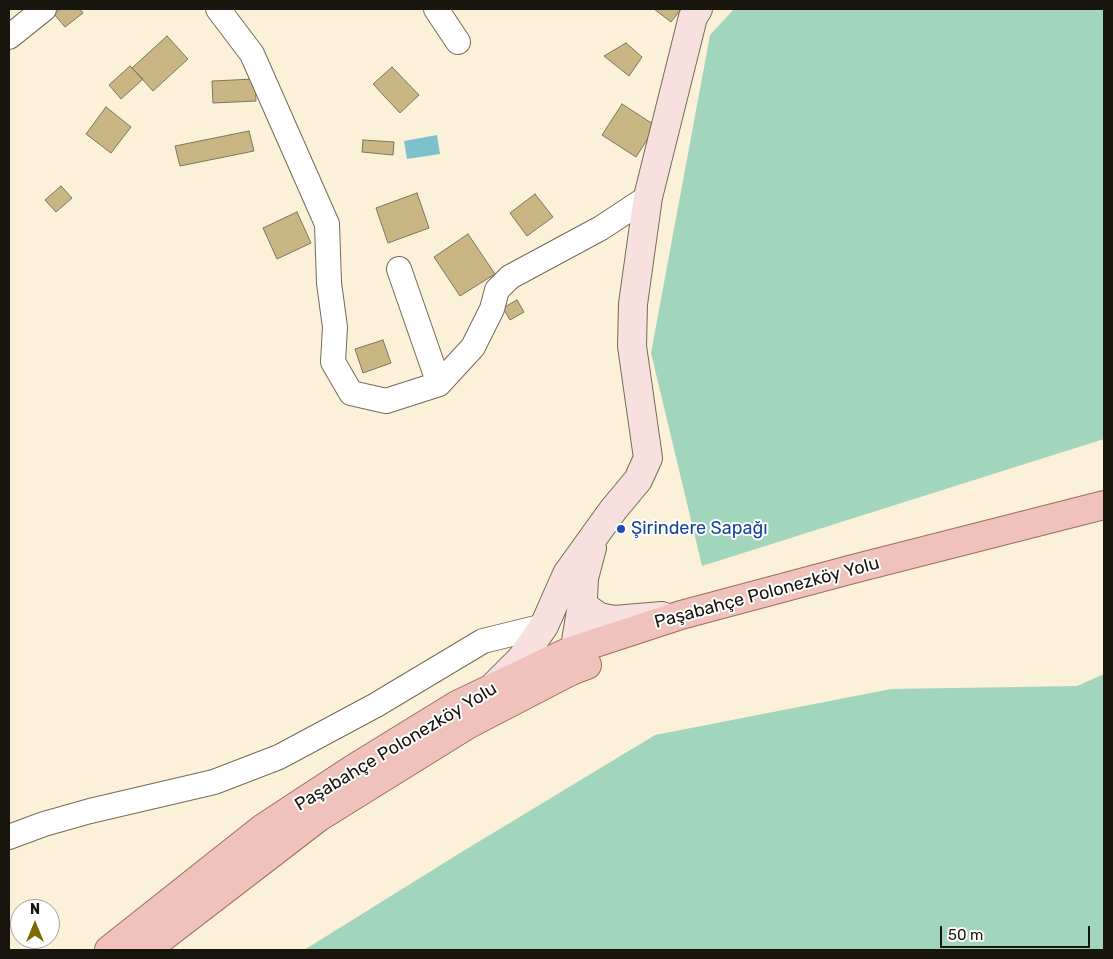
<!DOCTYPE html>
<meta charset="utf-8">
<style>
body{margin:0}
#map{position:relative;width:1113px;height:959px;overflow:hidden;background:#fbf1d9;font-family:Rubik,sans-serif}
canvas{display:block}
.frame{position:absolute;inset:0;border:10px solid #18150c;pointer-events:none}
.north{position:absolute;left:10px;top:899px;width:50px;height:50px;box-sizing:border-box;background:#fff;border:1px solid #a3a19e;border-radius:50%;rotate:0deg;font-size:14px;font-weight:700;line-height:20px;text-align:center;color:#18150c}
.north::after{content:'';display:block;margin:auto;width:18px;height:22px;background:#7f6a02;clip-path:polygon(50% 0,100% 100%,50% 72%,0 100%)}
.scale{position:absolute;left:940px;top:926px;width:150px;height:22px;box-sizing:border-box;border:2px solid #18150c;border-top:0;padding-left:6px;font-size:15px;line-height:18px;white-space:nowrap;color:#18150c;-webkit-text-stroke:4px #fff;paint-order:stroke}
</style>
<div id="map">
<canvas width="1113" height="959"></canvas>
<div class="frame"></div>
<div class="north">N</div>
<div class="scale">50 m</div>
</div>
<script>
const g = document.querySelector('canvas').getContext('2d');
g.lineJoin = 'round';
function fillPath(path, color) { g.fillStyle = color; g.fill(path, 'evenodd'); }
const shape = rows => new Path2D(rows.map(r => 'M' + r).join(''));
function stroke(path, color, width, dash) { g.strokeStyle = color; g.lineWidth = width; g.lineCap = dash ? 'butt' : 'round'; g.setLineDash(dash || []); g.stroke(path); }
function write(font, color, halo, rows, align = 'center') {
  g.font = font + ' Rubik,sans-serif'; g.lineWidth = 4; g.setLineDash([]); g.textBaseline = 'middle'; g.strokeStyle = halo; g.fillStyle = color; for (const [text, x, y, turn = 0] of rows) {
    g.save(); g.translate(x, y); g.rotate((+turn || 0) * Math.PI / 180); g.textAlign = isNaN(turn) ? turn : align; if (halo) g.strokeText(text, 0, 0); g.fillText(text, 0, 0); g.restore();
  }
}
fillPath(shape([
 [734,9,1104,9,1104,439,702,566,651,353,710,35],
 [1104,674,1104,950,304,950,460,853,655,735,891,689,1077,686]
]), '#a2d6bc');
fillPath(shape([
 [437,135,440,154,407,159,404,141]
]), '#7dc1cc');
const building = shape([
 [60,9,80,9,83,13,65,27,54,14,60,9],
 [654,9,681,9,671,22,654,9],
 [167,36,188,59,153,91,132,68,167,36],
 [626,43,642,57,629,76,604,56,626,43],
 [130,66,143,79,121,99,109,85,130,66],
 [392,67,419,95,400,113,373,84,392,67],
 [255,79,256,101,213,103,212,81,255,79],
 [622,104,656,126,636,157,602,135,622,104],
 [106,107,131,127,111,153,86,134,106,107],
 [249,131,254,151,180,166,175,146,249,131],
 [363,140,394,142,393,155,362,152,363,140],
 [61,186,72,198,56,212,45,200,61,186],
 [417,193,429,228,388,243,376,208,417,193],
 [535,194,553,217,527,236,510,213,535,194],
 [297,212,311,243,277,259,263,228,297,212],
 [468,234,495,274,460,296,434,257,468,234],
 [517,300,524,312,510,320,503,308,517,300],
 [383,340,391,363,363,373,355,349,383,340]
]);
fillPath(building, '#cab685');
stroke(building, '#7d745f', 1);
const street = shape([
 [218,9,252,54,327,224,329,283,335,327,333,362,351,393,386,401,439,384,473,347,492,309,497,290,510,277,601,228,648,197],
 [436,9,458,42],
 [9,37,44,9],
 [399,269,439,384],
 [9,837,44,824,90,811,214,782,279,757,376,705,483,641,544,626]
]);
const secondary = shape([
 [583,599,585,607,599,617,614,620,662,616],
 [571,671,583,599,584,578,592,548],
 [494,686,521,659,544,626,567,574,613,510,638,480,648,458,632,346,633,304,648,197,693,17,698,9]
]);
const primary = shape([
 [109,950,263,828,353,769,457,705,568,652,681,615,853,569,1104,505],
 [146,950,319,817,467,725,571,671,587,665]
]);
stroke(street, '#736b56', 26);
stroke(secondary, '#736b56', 30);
stroke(primary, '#9d6b60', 30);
stroke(street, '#fff', 24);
stroke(secondary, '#f7e0dd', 28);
stroke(primary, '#efc2bb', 28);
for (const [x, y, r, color] of [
 [621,529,5,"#1a4fb4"]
]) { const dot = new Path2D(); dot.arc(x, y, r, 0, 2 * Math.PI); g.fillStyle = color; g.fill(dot); stroke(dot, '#fff', 2); }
write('18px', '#164399', '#fff', [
 ["Şirindere Sapağı",631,529]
], 'left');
write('18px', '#18150c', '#fff', [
 ["Paşabahçe Polonezköy Yolu",767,593,-15],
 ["Paşabahçe Polonezköy Yolu",396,747,-31]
]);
</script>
